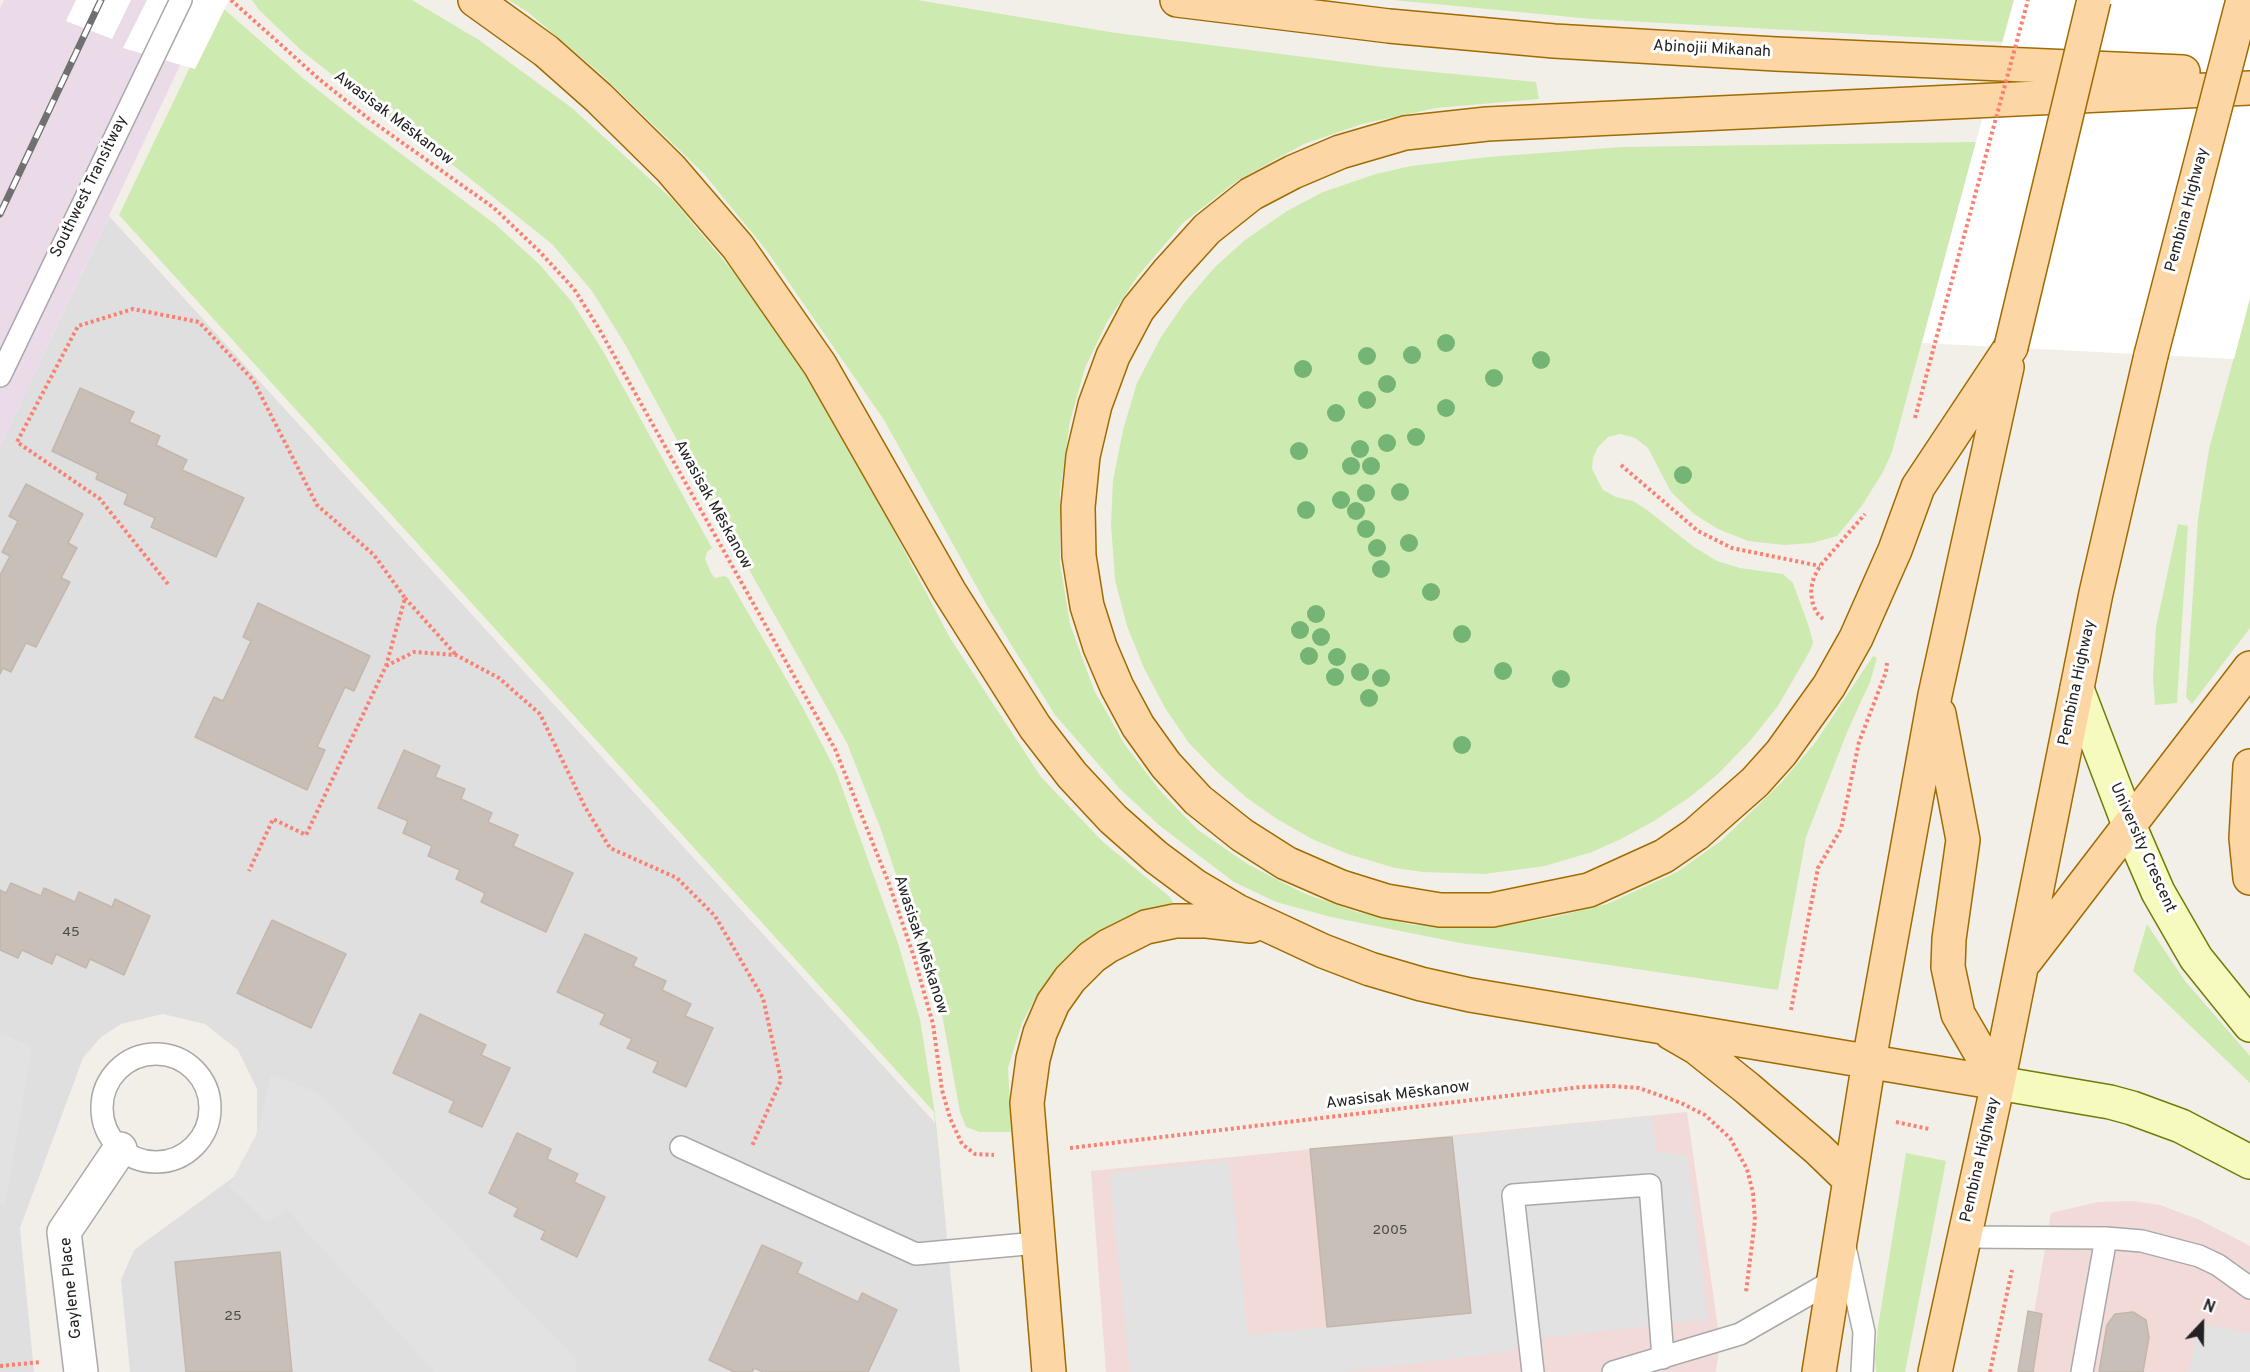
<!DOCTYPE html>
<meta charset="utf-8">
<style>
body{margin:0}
#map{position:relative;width:2250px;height:1372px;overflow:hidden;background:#f2efe9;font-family:Overpass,sans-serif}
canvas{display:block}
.north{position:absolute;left:2172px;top:1294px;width:60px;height:60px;-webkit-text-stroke:4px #fff;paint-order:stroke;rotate:22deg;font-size:16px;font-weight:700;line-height:24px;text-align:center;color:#222}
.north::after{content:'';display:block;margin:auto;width:21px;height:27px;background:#222;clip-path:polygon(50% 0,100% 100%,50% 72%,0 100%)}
</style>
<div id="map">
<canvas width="2250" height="1372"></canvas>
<div class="north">N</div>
</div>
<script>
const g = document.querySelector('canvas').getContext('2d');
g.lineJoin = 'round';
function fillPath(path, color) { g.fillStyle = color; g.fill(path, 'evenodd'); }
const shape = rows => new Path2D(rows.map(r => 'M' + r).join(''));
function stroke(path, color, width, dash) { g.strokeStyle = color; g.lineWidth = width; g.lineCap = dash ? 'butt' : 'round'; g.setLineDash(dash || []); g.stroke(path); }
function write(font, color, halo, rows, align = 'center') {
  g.font = font + ' Overpass,sans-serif'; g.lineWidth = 6; g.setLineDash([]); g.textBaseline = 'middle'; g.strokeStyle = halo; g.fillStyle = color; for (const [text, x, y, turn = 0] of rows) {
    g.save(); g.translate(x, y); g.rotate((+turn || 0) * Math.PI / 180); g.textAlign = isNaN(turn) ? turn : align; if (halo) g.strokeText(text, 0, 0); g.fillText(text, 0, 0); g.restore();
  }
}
fillPath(shape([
 [109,216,936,1124,960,1372,130,1372,121,1280,134,1250,235,1176,250,1154,257,1133,257,1089,238,1050,205,1024,163,1014,121,1024,101,1037,83,1058,20,1228,34,1372,0,1372,0,446]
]), '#e0dfdf');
fillPath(shape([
 [1687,1112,1720,1342,1716,1372,1106,1372,1091,1171],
 [2133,1201,2160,1205,2200,1220,2250,1246,2250,1372,2024,1372,2051,1213,2098,1202]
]), '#f2dad9');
fillPath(shape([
 [4,0,211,0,0,446,0,8]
]), '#ebdbe8');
fillPath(shape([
 [252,0,412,0,479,40,572,108,673,200,763,307,836,421,950,638,1041,777,1103,842,1170,897,1175,906,1140,913,1110,925,1083,941,1058,966,1040,990,1022,1023,1008,1068,1011,1132,980,1132,966,1127,960,1112,941,1009,880,827,847,743,713,506,626,346,592,291,552,244,458,169,397,126,302,51,259,10],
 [509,0,917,0,1116,33,1383,67,1536,82,1539,99,1436,108,1362,124,1304,144,1238,180,1183,223,1137,277,1107,322,1085,368,1070,421,1060,492,1060,563,1070,624,1094,690,1125,745,1162,793,1198,830,1249,865,1303,893,1357,912,1413,925,1495,927,1554,917,1607,904,1677,872,1722,840,1780,784,1815,743,1873,656,1877,658,1870,682,1848,730,1806,837,1778,990,1460,943,1331,917,1276,902,1234,882,1160,826,1120,789,1055,715,989,609,884,420,767,251,704,174,602,75,529,13],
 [1393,0,2014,0,2002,42,1592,19],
 [224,9,304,79,361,124,495,224,539,264,572,302,603,351,712,548,707,552,705,559,711,573,715,578,724,576,728,578,803,708,836,771,898,943,920,1019,935,1114,947,1238,934,1112,119,215,190,67,195,68],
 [1976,142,1892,452,1883,472,1861,507,1837,536,1812,543,1784,545,1748,541,1718,529,1694,514,1671,492,1648,448,1635,438,1620,434,1608,437,1598,447,1593,458,1592,469,1603,490,1616,497,1633,501,1647,510,1694,547,1717,561,1740,568,1783,574,1793,583,1809,627,1813,642,1811,649,1778,706,1750,741,1718,774,1690,797,1654,821,1621,839,1592,852,1545,866,1484,874,1423,872,1395,868,1348,854,1312,839,1277,819,1247,798,1215,770,1189,743,1165,708,1144,668,1127,626,1115,580,1111,525,1113,480,1123,430,1137,383,1161,337,1185,302,1215,267,1245,240,1287,211,1323,192,1376,174,1411,166,1488,157,1622,147],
 [2250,298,2250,628,2192,704,2186,697,2198,519,2209,449],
 [2178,524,2188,526,2177,703,2155,705,2153,678,2156,627],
 [2147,924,2185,981,2250,1056,2250,1083,2133,971],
 [1906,1153,1946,1161,1905,1372,1876,1372,1875,1357,1878,1327]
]), '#cdebb0');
fillPath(shape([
 [0,1033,32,1047,5,1206,0,1204],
 [271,1074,318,1093,575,1357,577,1372,434,1372,286,1209,267,1223,229,1186,257,1133],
 [1652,1116,1656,1152,1687,1155,1708,1320,1529,1339,1511,1352,1342,1372,1130,1372,1109,1173,1229,1161,1248,1335,1470,1313,1452,1137],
 [2198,1323,2250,1333,2250,1372,2189,1372]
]), '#e2e2e2');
fillPath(shape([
 [76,0,131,0,112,39,66,21],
 [147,0,229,0,195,69,123,48],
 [2014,0,2250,0,2250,298,2234,359,1922,343]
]), '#fff');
const building = shape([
 [80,388,134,412,129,422,160,436,156,445,187,460,182,470,244,498,216,557,151,527,155,518,124,504,128,494,96,479,98,473,52,451,80,388],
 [26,484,83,514,68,543,77,548,61,578,70,582,36,647,26,643,11,672,3,668,0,674,0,575,10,556,2,552,18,521,9,516,26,484],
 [258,603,370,656,354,691,345,687,317,747,325,750,307,790,195,737,214,697,223,701,251,641,243,637,258,603],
 [404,750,440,766,435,777,465,789,461,799,492,813,488,822,518,835,513,846,573,873,546,932,481,902,485,893,456,879,460,870,428,856,432,846,403,833,408,821,378,808,404,750],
 [11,883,41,896,44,888,75,902,79,892,112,907,115,899,150,916,124,975,90,959,86,968,56,954,52,964,22,950,18,958,0,950,0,890,6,893,11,883],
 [272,920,346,954,311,1028,237,993,272,920],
 [585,934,637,958,633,966,666,981,662,990,691,1004,685,1016,713,1028,686,1087,653,1072,658,1062,627,1048,632,1039,600,1024,605,1014,557,992,585,934],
 [420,1014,486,1045,481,1055,510,1068,482,1127,449,1112,454,1101,393,1073,420,1014],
 [517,1133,551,1149,547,1159,578,1174,574,1182,605,1197,577,1257,541,1239,545,1231,514,1216,518,1208,489,1193,517,1133],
 [1452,1137,1471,1313,1327,1327,1310,1149,1452,1137],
 [762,1245,802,1263,797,1273,858,1302,862,1293,897,1310,868,1372,763,1372,754,1368,752,1372,734,1372,709,1360,762,1245],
 [280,1252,292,1372,186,1372,175,1262,280,1252],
 [2028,1311,2042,1314,2033,1372,2018,1372,2028,1311],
 [2133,1312,2146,1320,2149,1337,2143,1372,2099,1372,2107,1325,2115,1314,2133,1312]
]);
fillPath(building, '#c7bfb8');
stroke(building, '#c4b6ab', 1.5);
const lane = shape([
 [0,376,181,0],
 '102 1108a54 54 0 1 1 108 0a54 54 0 1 1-108 0Z',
 [681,1147,916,1254,1037,1243],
 [1963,1237,2106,1238,2142,1241,2199,1256,2218,1265,2250,1288],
 [1845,1247,1864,1332,1862,1372],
 [1533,1372,1513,1195,1650,1185,1663,1358],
 [1613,1372,1740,1334,1834,1280],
 [2082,1372,2106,1238]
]);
const street = shape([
 [81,1372,64,1232,120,1149]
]);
const secondary = shape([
 [2077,689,2129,825,2158,892,2196,958,2250,1025],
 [1998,1083,2110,1102,2132,1108,2181,1126,2250,1162]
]);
const primary = shape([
 [475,0,546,51,599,98,671,169,738,247,820,365,949,591,1035,727,1072,775,1113,819,1156,857,1195,886,1237,911,1323,951,1370,969,1421,984,1470,995,1998,1083],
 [1177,0,1389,26,1554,41,1776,54,2183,72],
 [2011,347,1918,487,1895,550,1856,638,1829,686,1781,753,1755,782,1696,834,1664,856,1589,890,1492,910,1440,910,1386,901,1341,887,1286,863,1242,835,1198,800,1166,765,1138,726,1117,687,1100,647,1087,606,1079,556,1078,507,1083,456,1095,405,1113,356,1138,309,1169,271,1207,229,1251,194,1293,172,1340,152,1405,133,1487,124,2250,88],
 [1939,714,1963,840,1949,939,1948,967,1958,1014,1998,1083],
 [2250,766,2246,838,2250,878],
 [2026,960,2250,668],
 [1671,1033,1697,1048,1747,1088,1818,1149,1850,1180],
 [1049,1372,1027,1103,1033,1059,1040,1033,1053,1003,1070,979,1092,957,1108,946,1146,927,1175,921,1207,921,1251,926],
 [1819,1372,1869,1061,1935,695,2007,367],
 [1935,1372,1998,1083,2096,593,2151,355]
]);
stroke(lane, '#a9a9a9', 24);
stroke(street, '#a9a9a9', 36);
stroke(secondary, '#707d05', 36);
stroke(primary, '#a06b00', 36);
stroke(shape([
 [231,0,319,79,369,119,494,208,539,251,574,289,598,327,835,749,888,881,914,957,933,1024,942,1090,950,1118,962,1144,975,1154,994,1155],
 [1915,418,1935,343],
 [1621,465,1698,531,1732,548,1820,566],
 [168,584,100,499,17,442,78,326,133,309,199,322,253,380,317,505,374,555,405,598,386,666,306,835,273,819,249,871],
 [405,598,456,655],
 [1823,619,1816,612,1812,601,1811,589,1814,577,1820,566,1865,514],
 [386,666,414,652,456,655,499,678,540,714,585,807,610,848,677,878,715,916,763,998,781,1080,752,1146],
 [1791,1010,1818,868,1841,829,1859,742,1886,672,1887,663],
 [1896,1122,1929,1129],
 [1070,1148,1581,1087,1611,1086,1639,1088,1681,1103,1705,1115,1730,1138,1747,1169,1753,1193,1755,1220,1746,1292],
 [0,1366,41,1362],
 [1990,1372,2012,1270]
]), '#fa8072', 4, [3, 3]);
stroke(lane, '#fff', 21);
stroke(street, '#fff', 33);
stroke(secondary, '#f7fabf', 33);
stroke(primary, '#fcd6a4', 33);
const rail = shape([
 [0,214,101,0]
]);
stroke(rail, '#707070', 7);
stroke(rail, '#fff', 4.5, [14]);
const primaryBridge = shape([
 [2011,347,2094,0],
 [2151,355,2243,0]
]);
stroke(primaryBridge, '#a06b00', 36, []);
stroke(shape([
 [1935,343,2028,0]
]), '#fa8072', 4, [3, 3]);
stroke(primaryBridge, '#fcd6a4', 33);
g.fillStyle = '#74b475';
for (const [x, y] of [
 [1446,343],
 [1412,355],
 [1367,356],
 [1541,360],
 [1303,369],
 [1494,378],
 [1387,384],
 [1367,400],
 [1446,408],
 [1336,413],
 [1416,437],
 [1387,443],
 [1360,449],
 [1299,451],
 [1351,466],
 [1371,466],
 [1683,475],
 [1400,492],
 [1366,493],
 [1341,500],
 [1306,510],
 [1356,511],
 [1366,529],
 [1409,543],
 [1377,548],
 [1381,569],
 [1431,592],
 [1316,614],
 [1300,630],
 [1462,634],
 [1321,637],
 [1309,656],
 [1337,657],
 [1503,671],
 [1360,672],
 [1335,677],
 [1381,678],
 [1561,679],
 [1369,698],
 [1462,745]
]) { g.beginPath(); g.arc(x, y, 9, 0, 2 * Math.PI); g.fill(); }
write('14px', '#4b4948', null, [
 ["45",71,933],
 ["2005",1390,1231],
 ["25",233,1317]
]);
write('16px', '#222', '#fff', [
 ["Abinojii Mikanah",1712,50,3],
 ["Awasisak Mēskanow",393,119,37],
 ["Southwest Transitway",90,187,-64],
 ["Pembina Highway",2188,210,-75],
 ["Awasisak Mēskanow",712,505,61],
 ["Pembina Highway",2078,683,-78],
 ["University Crescent",2142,848,66],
 ["Awasisak Mēskanow",920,945,72],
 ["Awasisak Mēskanow",1398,1096,-7],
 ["Pembina Highway",1981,1160,-77],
 ["Gaylene Place",72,1288,-96]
]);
</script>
